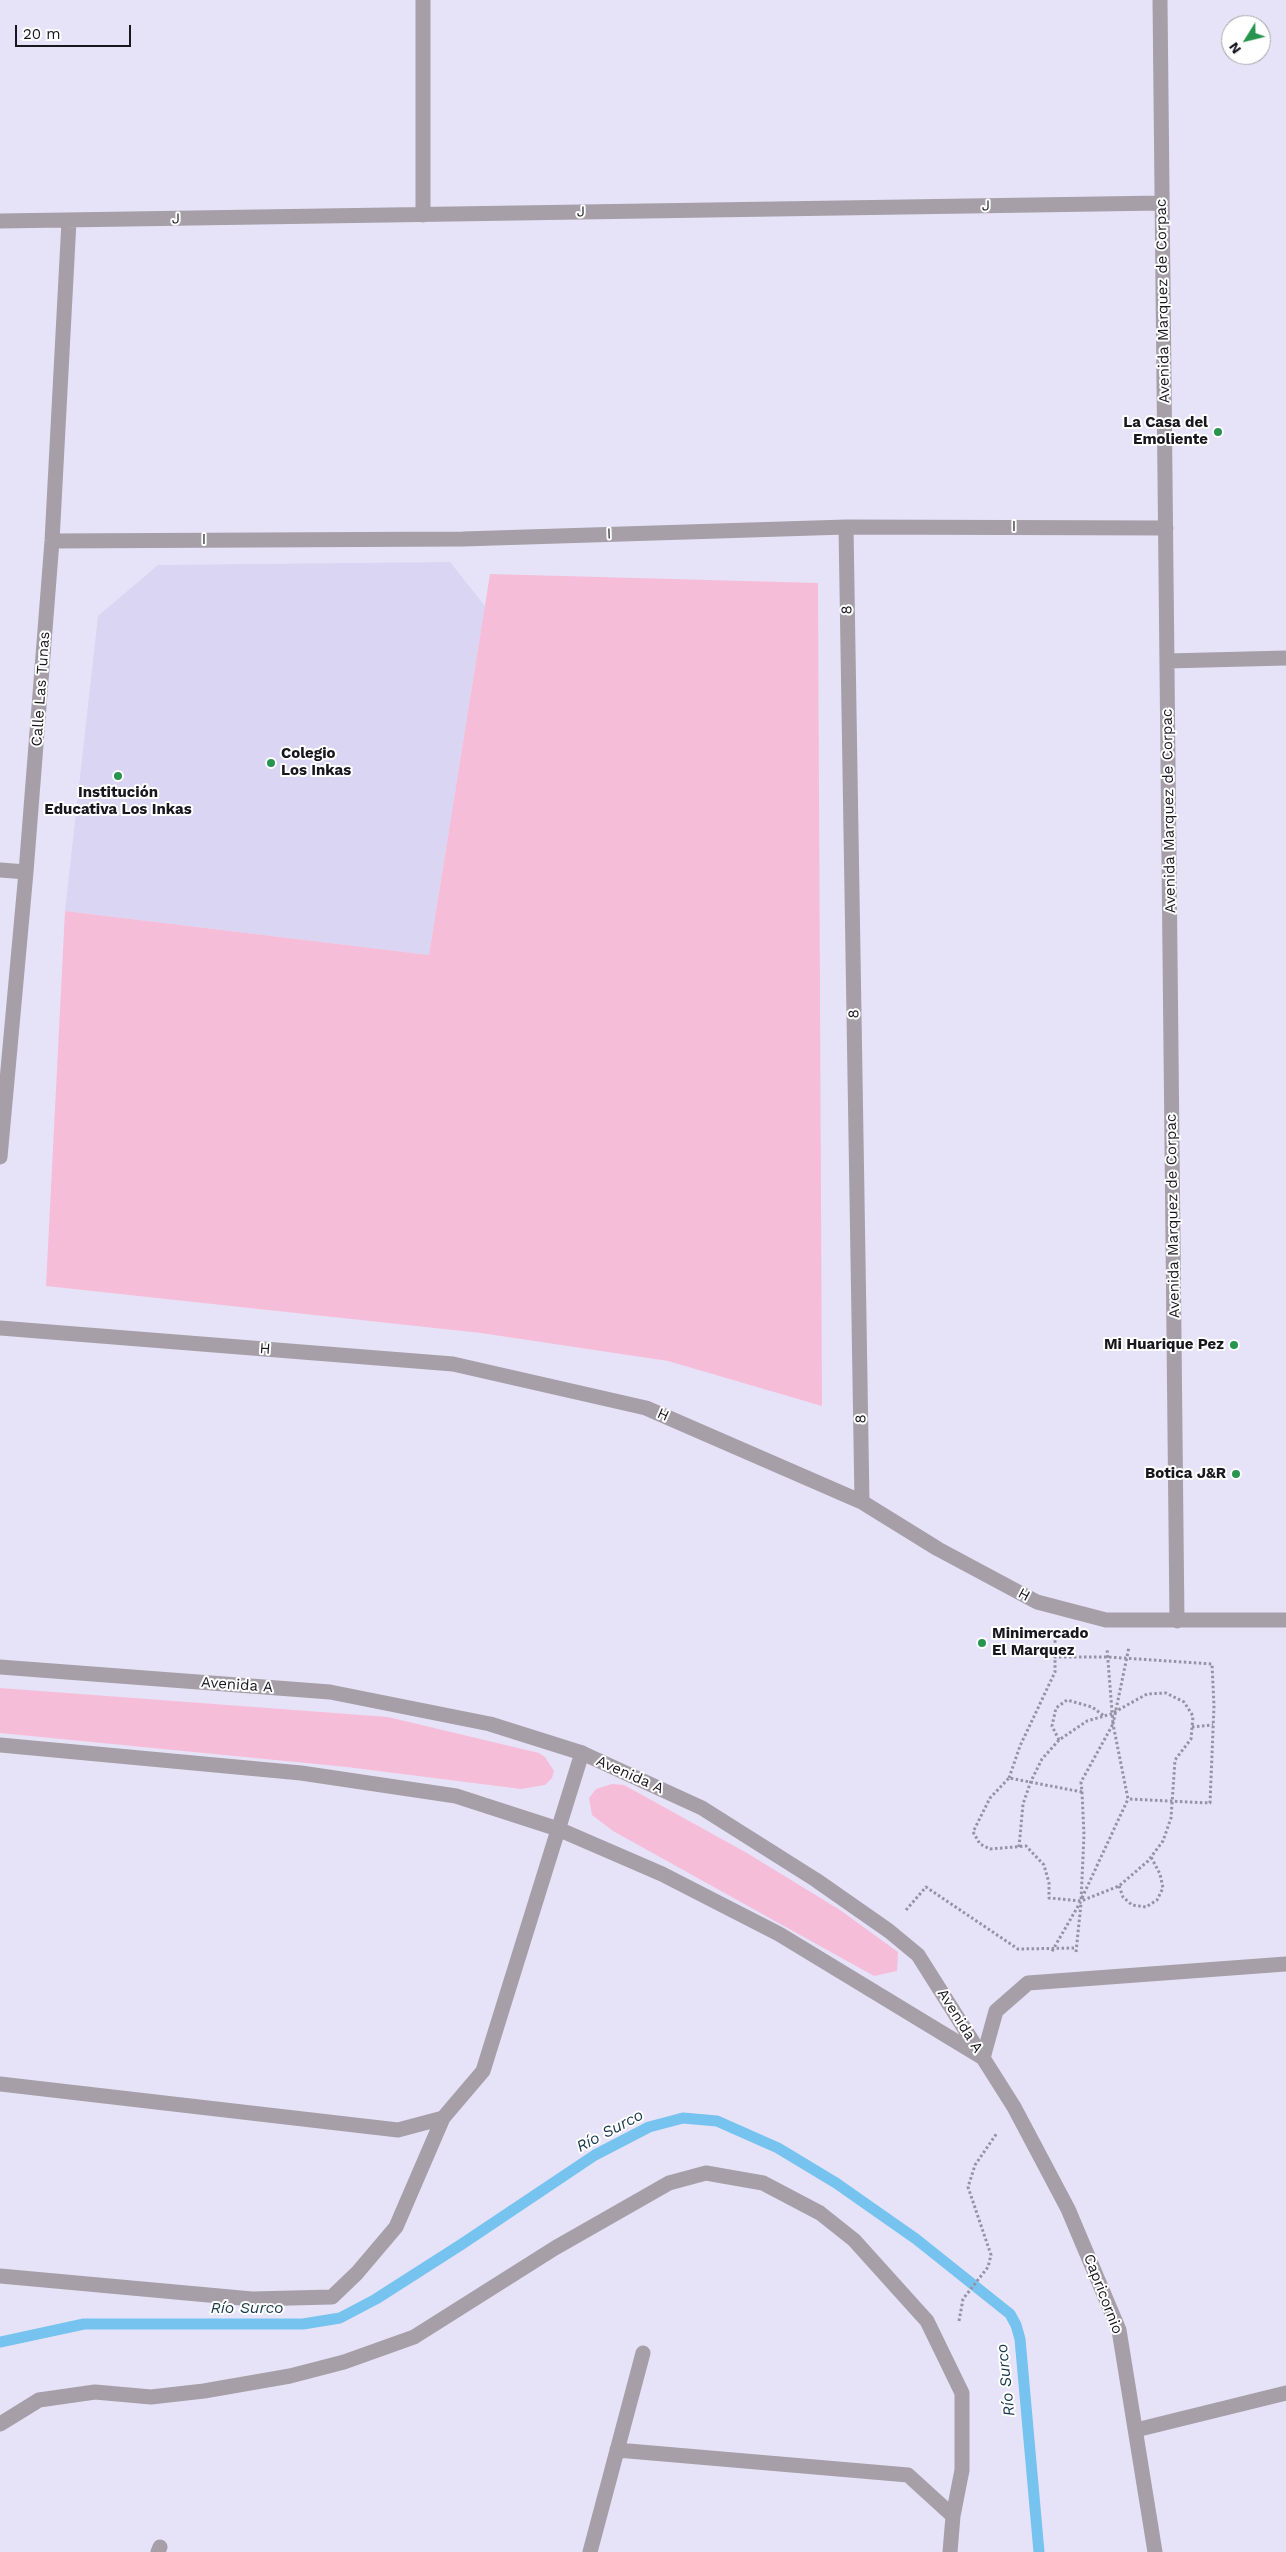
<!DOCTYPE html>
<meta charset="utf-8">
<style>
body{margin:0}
#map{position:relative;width:1286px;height:2552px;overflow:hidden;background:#e6e3f9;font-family:"Work Sans",sans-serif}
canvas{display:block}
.north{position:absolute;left:1221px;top:15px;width:50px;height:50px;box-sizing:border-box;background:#fff;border:1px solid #a3a2a5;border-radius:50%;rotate:234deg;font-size:14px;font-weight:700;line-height:20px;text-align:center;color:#18171e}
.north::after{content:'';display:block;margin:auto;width:18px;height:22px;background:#27954e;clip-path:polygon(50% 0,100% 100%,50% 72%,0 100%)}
.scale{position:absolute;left:15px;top:25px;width:116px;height:22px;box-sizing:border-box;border:2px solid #18171e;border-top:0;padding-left:6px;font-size:15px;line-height:18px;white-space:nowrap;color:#18171e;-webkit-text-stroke:4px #fff;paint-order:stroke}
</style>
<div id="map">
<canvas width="1286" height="2552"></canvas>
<div class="north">N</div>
<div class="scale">20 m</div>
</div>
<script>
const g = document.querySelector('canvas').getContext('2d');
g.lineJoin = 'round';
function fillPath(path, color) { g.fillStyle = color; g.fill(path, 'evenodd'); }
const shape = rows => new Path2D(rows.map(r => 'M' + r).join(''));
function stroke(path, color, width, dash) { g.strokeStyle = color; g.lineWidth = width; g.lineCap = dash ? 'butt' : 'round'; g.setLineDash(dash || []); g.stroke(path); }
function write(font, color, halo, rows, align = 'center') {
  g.font = font + ' "Work Sans",sans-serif'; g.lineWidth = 4; g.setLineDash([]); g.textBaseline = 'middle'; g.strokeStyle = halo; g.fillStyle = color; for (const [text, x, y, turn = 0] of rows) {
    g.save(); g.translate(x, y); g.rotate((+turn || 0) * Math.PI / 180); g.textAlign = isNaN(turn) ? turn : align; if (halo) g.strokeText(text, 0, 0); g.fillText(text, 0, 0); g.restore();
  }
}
fillPath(shape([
 [450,562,485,606,429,955,65,911,98,616,158,565]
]), '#dad5f2');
fillPath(shape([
 [490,574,818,583,822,1406,668,1361,481,1333,46,1286,65,911,429,955],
 [0,1688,388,1717,539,1753,545,1757,554,1771,552,1778,545,1785,521,1789,347,1767,0,1733],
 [612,1784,624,1785,747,1853,840,1910,898,1952,897,1971,874,1976,613,1831,592,1815,589,1798,596,1789]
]), '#f6bdd8');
stroke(shape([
 [0,2342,84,2324,303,2324,340,2318,376,2299,462,2244,595,2155,649,2127,683,2118,717,2121,778,2148,836,2183,916,2239,1010,2314,1016,2325,1020,2339,1039,2552]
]), '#76c3f0', 11);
stroke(shape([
 [1054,1657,1108,1657,1212,1664,1214,1706,1210,1803,1128,1799],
 [1192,1727,1213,1725],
 [1059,1740,1052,1726,1056,1708,1067,1700,1092,1707,1104,1716],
 [1009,1778,1020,1746,1055,1672,1055,1636],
 [1082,1792,1009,1778,990,1798,973,1832,980,1844,990,1849,1026,1846,1044,1865,1049,1883,1049,1898,1081,1901,1084,1835,1082,1792,1081,1782,1113,1724,1107,1648],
 [1019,1847,1023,1804,1031,1781,1042,1759,1059,1740,1087,1721,1111,1714,1147,1694,1166,1693,1184,1702,1193,1716,1191,1739,1175,1760,1171,1818,1163,1841,1148,1861,1119,1886,1081,1901,1051,1953],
 [1119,1886,1123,1897,1132,1905,1146,1907,1157,1900,1163,1888,1160,1874,1151,1857],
 [1082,1898,1128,1799,1113,1724,1129,1647],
 [906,1910,926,1887,1018,1949,1076,1948],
 [1076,1952,1081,1904],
 [959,2321,963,2299,988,2267,991,2255,968,2187,975,2165,997,2133]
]), '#9593a3', 3, [2.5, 2.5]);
stroke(shape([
 [423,0,423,215],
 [1160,0,1177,1621],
 [0,221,1162,203],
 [846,527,862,1502],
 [52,541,463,539,846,527,1166,528],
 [1167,661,1286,658],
 [0,870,26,872],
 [0,1157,26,872,52,541,69,221],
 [0,1328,453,1364,646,1408,862,1502,938,1549,1037,1602,1106,1620,1286,1620],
 [983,2058,996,2011,1028,1983,1286,1964],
 [0,2084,398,2130,443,2118],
 [0,2276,252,2299,332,2297,357,2273,396,2227,443,2118,483,2071,582,1753],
 [0,2424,39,2400,95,2392,151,2397,204,2391,290,2376,344,2362,414,2337,555,2248,669,2183,706,2173,763,2183,820,2213,854,2240,927,2321,962,2393,962,2470,953,2516,950,2552],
 [1136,2430,1286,2393],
 [617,2450,908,2475,953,2516],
 [158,2552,160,2547],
 [590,2552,643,2353]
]), '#a69fa7', 15);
stroke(shape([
 [0,1667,330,1692,490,1724,582,1753,702,1808,816,1880,889,1931,918,1955,1014,2107,1068,2209,1119,2330,1155,2552],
 [0,1745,301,1773,456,1796,558,1829,662,1874,779,1934,980,2056]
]), '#a69fa7', 15);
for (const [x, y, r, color] of [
 [1218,432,5,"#27954e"],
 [271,763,5,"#27954e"],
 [118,776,5,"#27954e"],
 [1234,1345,5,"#27954e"],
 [1236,1474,5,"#27954e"],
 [982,1643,5,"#27954e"]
]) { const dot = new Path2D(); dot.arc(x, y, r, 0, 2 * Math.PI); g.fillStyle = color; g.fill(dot); stroke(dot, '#fff', 2); }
write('15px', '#18171e', '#fff', [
 ["J",986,206,-1],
 ["J",581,212,-1],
 ["J",176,219,-1],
 ["Avenida Marquez de Corpac",1163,301,-91],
 ["I",1014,527],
 ["I",609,534,-2],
 ["I",204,540],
 ["8",847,610,-91],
 ["Calle Las Tunas",41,689,-86],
 ["Avenida Marquez de Corpac",1169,811,-91],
 ["8",854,1014,-91],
 ["Avenida Marquez de Corpac",1173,1216,-91],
 ["H",265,1349,4],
 ["H",663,1415,24],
 ["8",861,1419,-91],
 ["H",1024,1595,28],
 ["Avenida A",237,1685,4],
 ["Avenida A",630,1775,24],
 ["Avenida A",960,2021,58],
 ["Capricornio",1103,2294,69]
]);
write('bold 15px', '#18171e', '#fff', [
 ["La Casa del",1208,423],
 ["Emoliente",1208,440],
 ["Colegio",281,754,"left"],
 ["Los Inkas",281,771,"left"],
 ["Institución",118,793,"center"],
 ["Educativa Los Inkas",118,810,"center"],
 ["Mi Huarique Pez",1224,1345],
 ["Botica J&R",1226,1474],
 ["Minimercado",992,1634,"left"],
 ["El Marquez",992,1651,"left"]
], 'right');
write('italic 16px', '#17394c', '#fff', [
 ["Río Surco",610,2131,-28],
 ["Río Surco",247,2308],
 ["Río Surco",1006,2380,-96]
]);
</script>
